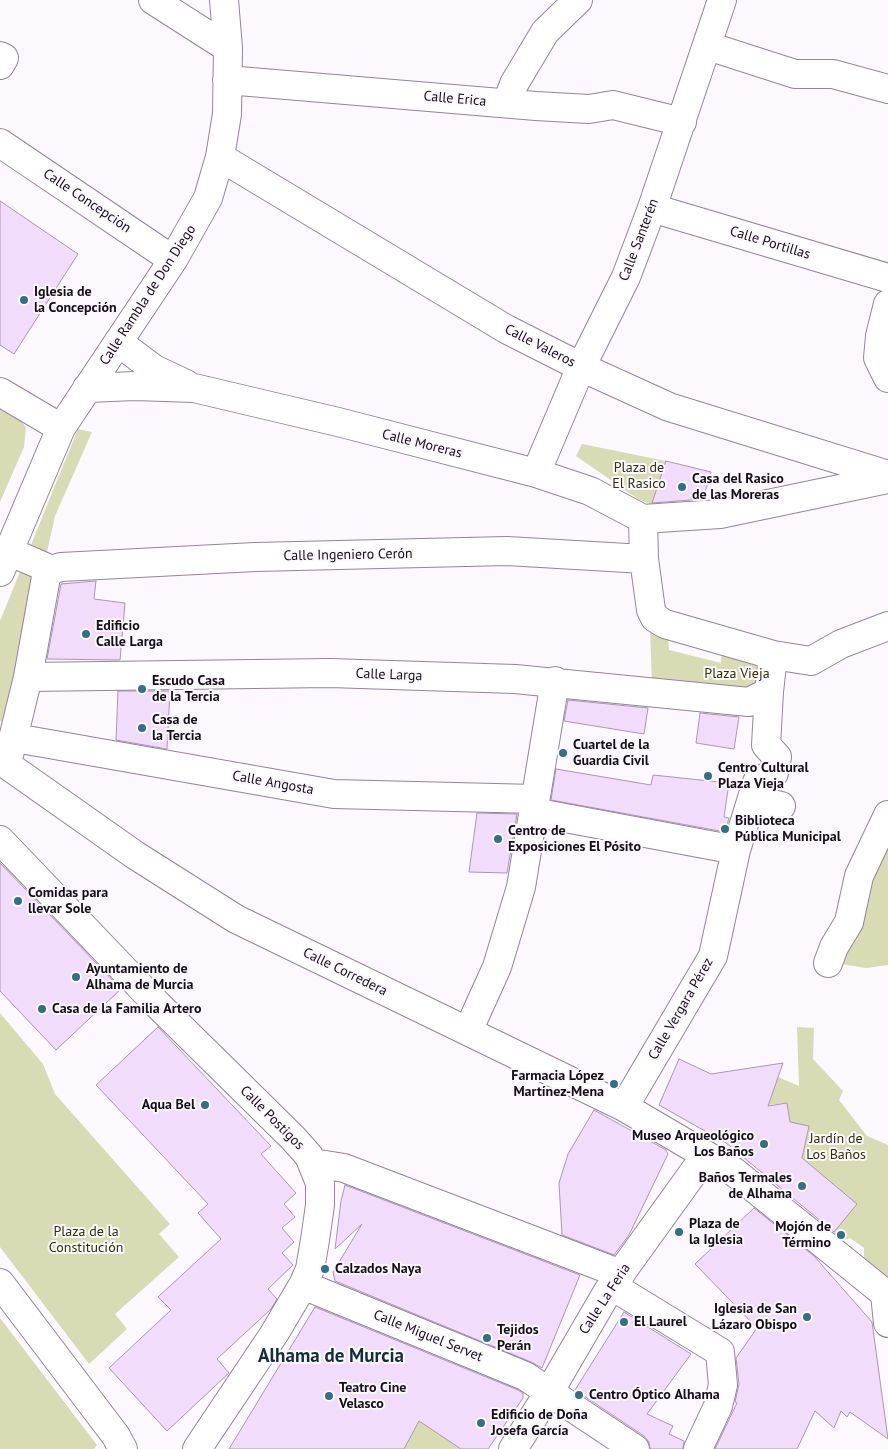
<!DOCTYPE html>
<meta charset="utf-8">
<style>
body{margin:0}
canvas{display:block;background:#fcf8fe}
</style>
<canvas width="888" height="1449"></canvas>
<script>
const g = document.querySelector('canvas').getContext('2d');
g.lineJoin = 'round';
function fillPath(path, color) { g.fillStyle = color; g.fill(path, 'evenodd'); }
const shape = rows => new Path2D(rows.map(r => 'M' + r).join(''));
function stroke(path, color, width, dash) { g.strokeStyle = color; g.lineWidth = width; g.lineCap = dash ? 'butt' : 'round'; g.setLineDash(dash || []); g.stroke(path); }
function write(font, color, halo, rows, align = 'center') {
  g.font = font + ' "PT Sans",sans-serif'; g.lineWidth = 4; g.setLineDash([]); g.textBaseline = 'middle'; g.strokeStyle = halo; g.fillStyle = color; for (const [text, x, y, turn = 0] of rows) {
    g.save(); g.translate(x, y); g.rotate((+turn || 0) * Math.PI / 180); g.textAlign = isNaN(turn) ? turn : align; if (halo) g.strokeText(text, 0, 0); g.fillText(text, 0, 0); g.restore();
  }
}
fillPath(shape([
 [0,403,16,412,26,428,24,447,0,502],
 [78,429,92,432,55,516,9,723,0,721,0,621],
 [582,444,666,461,652,505,638,499,576,456],
 [650,629,668,632,669,650,721,663,722,649,752,658,759,673,758,682,743,695,652,683],
 [888,826,888,965,866,968,841,964],
 [0,1013,43,1064,55,1094,170,1224,159,1234,179,1257,115,1314,127,1329,89,1364,0,1247],
 [797,1027,814,1028,813,1059,843,1091,839,1100,867,1136,888,1145,888,1277,864,1261,864,1248,850,1238,841,1241,832,1234,857,1204,802,1158,809,1126,790,1122,786,1103,768,1105,778,1077,799,1086],
 [0,1318,97,1445,94,1449,0,1449],
 [419,1421,461,1449,404,1449]
]), '#d9dbb4');
const building = shape([
 [0,201,78,254,14,354,0,345,0,201],
 [666,461,711,472,703,499,652,503,666,461],
 [96,581,94,599,125,603,120,660,47,659,61,584,96,581],
 [118,691,170,691,167,749,116,740,118,691],
 [568,700,648,708,644,734,564,721,568,700],
 [700,713,739,717,734,749,696,743,700,713],
 [556,769,651,785,653,775,729,783,724,817,729,818,725,832,551,800,556,769],
 [477,813,517,814,507,873,469,872,477,813],
 [0,863,121,989,56,1050,0,991,0,863],
 [158,1027,271,1146,261,1154,296,1193,284,1204,295,1217,282,1228,294,1242,282,1253,293,1265,268,1289,277,1299,271,1309,217,1359,229,1373,167,1431,109,1368,171,1310,158,1297,221,1239,198,1213,208,1204,96,1085,158,1027],
 [679,1059,711,1074,783,1063,768,1106,787,1103,790,1122,809,1126,802,1158,857,1204,834,1232,726,1143,659,1105,679,1059],
 [594,1110,666,1150,668,1154,629,1235,614,1255,562,1235,559,1183,568,1154,594,1110],
 [345,1185,580,1275,542,1368,531,1362,335,1281,333,1272,362,1224,335,1249,341,1201,345,1185],
 [754,1208,814,1256,872,1322,888,1439,850,1412,847,1417,841,1411,834,1428,815,1411,797,1449,715,1449,737,1403,735,1402,739,1384,736,1358,757,1328,695,1264,754,1208],
 [315,1307,518,1390,523,1393,523,1398,488,1449,461,1449,419,1421,404,1449,229,1449,315,1307],
 [624,1312,691,1354,647,1414,673,1426,669,1434,684,1441,683,1449,650,1449,649,1442,644,1436,575,1390,624,1312]
]);
fillPath(building, '#f1dcfb');
stroke(building, '#aa96b3', 1);
const minor = shape([
 [153,0,228,48],
 [708,46,795,74,833,74,888,89],
 [0,56,4,58,0,65],
 [227,80,536,106,589,109,613,105,682,122],
 [507,103,514,84,545,32,578,0],
 [0,143,173,260],
 [220,157,506,329,581,367,669,407,888,475],
 [652,208,888,278],
 [888,304,880,336,878,358,888,378],
 [118,342,154,369,186,384],
 [87,388,135,386,194,388,338,422,536,473,590,491,643,519],
 [0,392,61,428],
 [536,473,581,367,626,277,652,208,722,0],
 [643,519,644,559,651,610,655,618,665,624,773,655,811,661,841,644,888,626],
 [643,519,720,514,888,479],
 [8,551,52,570],
 [52,570,61,567,255,557,507,551,644,559],
 [0,572,61,428,173,260,208,198,220,157,227,114,228,48,224,0],
 [28,677,330,673,515,679,749,702,769,692,773,655],
 [15,738,334,794,535,799],
 [9,755,28,677,46,577,52,570],
 [0,760,135,855,236,919,624,1107,733,1171,888,1296],
 [753,800,781,806],
 [533,812,736,850],
 [0,840,157,1004,293,1138,309,1156,320,1183,320,1205,315,1240,310,1269,303,1285,274,1334,197,1449],
 [828,963,834,947,849,922,859,876,888,815],
 [468,1031,497,967,521,887,555,681],
 [624,1107,713,956,736,850,757,782,774,773,777,757,766,745,769,692],
 [313,1163,344,1168,621,1274],
 [303,1285,525,1376,635,1449],
 [612,1286,720,1352,723,1385,718,1406,698,1449],
 [885,1294,888,1323],
 [513,1449,548,1394,608,1291,706,1155]
]);
const major = shape([
 [0,1283,116,1436,123,1449]
]);
stroke(minor, '#96839f', 30);
stroke(major, '#96839f', 30);
stroke(minor, '#fff', 28);
stroke(major, '#fff', 28);
for (const [x, y, r, color] of [
 [24,300,5,"#346e87"],
 [682,487,5,"#346e87"],
 [86,634,5,"#346e87"],
 [142,689,5,"#346e87"],
 [142,728,5,"#346e87"],
 [563,753,5,"#346e87"],
 [708,776,5,"#346e87"],
 [725,829,5,"#346e87"],
 [498,839,5,"#346e87"],
 [18,901,5,"#346e87"],
 [76,977,5,"#346e87"],
 [42,1009,5,"#346e87"],
 [614,1084,5,"#346e87"],
 [205,1105,5,"#346e87"],
 [764,1144,5,"#346e87"],
 [802,1186,5,"#346e87"],
 [679,1232,5,"#346e87"],
 [841,1235,5,"#346e87"],
 [325,1269,5,"#346e87"],
 [807,1317,5,"#346e87"],
 [624,1322,5,"#346e87"],
 [487,1338,5,"#346e87"],
 [579,1395,5,"#346e87"],
 [329,1396,5,"#346e87"],
 [481,1423,5,"#346e87"]
]) { const dot = new Path2D(); dot.arc(x, y, r, 0, 2 * Math.PI); g.fillStyle = color; g.fill(dot); stroke(dot, '#fcf8fe', 2); }
write('14px', '#150e19', '#fcf8fe', [
 ["Calle Erica",455,99,5],
 ["Calle Concepción",87,201,34],
 ["Calle Santerén",639,240,-69],
 ["Calle Portillas",770,243,17],
 ["Calle Rambla de Don Diego",148,295,-57],
 ["Calle Valeros",540,346,27],
 ["Calle Moreras",422,444,14],
 ["Calle Ingeniero Cerón",348,555,-1],
 ["Calle Larga",389,675,2],
 ["Calle Angosta",273,783,10],
 ["Calle Corredera",345,972,26],
 ["Calle Vergara Pérez",681,1009,-60],
 ["Calle Postigos",272,1118,45],
 ["Calle La Feria",605,1299,-57],
 ["Calle Miguel Servet",428,1336,22]
]);
write('bold 14px', '#150e19', '#fcf8fe', [
 ["Iglesia de",34,292],
 ["la Concepción",34,308],
 ["Casa del Rasico",692,479],
 ["de las Moreras",692,495],
 ["Edificio",96,626],
 ["Calle Larga",96,642],
 ["Escudo Casa",152,681],
 ["de la Tercia",152,697],
 ["Casa de",152,720],
 ["la Tercia",152,736],
 ["Cuartel de la",573,745],
 ["Guardia Civil",573,761],
 ["Centro Cultural",718,768],
 ["Plaza Vieja",718,784],
 ["Biblioteca",735,821],
 ["Pública Municipal",735,837],
 ["Centro de",508,831],
 ["Exposiciones El Pósito",508,847],
 ["Comidas para",28,893],
 ["llevar Sole",28,909],
 ["Ayuntamiento de",86,969],
 ["Alhama de Murcia",86,985],
 ["Casa de la Familia Artero",52,1009],
 ["Farmacia López",604,1076,"right"],
 ["Martínez-Mena",604,1092,"right"],
 ["Aqua Bel",195,1105,"right"],
 ["Museo Arqueológico",754,1136,"right"],
 ["Los Baños",754,1152,"right"],
 ["Baños Termales",792,1178,"right"],
 ["de Alhama",792,1194,"right"],
 ["Plaza de",689,1224],
 ["la Iglesia",689,1240],
 ["Mojón de",831,1227,"right"],
 ["Término",831,1243,"right"],
 ["Calzados Naya",335,1269],
 ["Iglesia de San",797,1309,"right"],
 ["Lázaro Obispo",797,1325,"right"],
 ["El Laurel",634,1322],
 ["Tejidos",497,1330],
 ["Perán",497,1346],
 ["Teatro Cine",339,1388],
 ["Velasco",339,1404],
 ["Centro Óptico Alhama",589,1395],
 ["Edificio de Doña",491,1415],
 ["Josefa García",491,1431]
], 'left');
write('14px', '#303109', '#fcf8fe', [
 ["Plaza de",639,468],
 ["El Rasico",639,484],
 ["Plaza Vieja",737,674],
 ["Jardín de",836,1139],
 ["Los Baños",836,1155],
 ["Plaza de la",86,1232],
 ["Constitución",86,1248]
]);
write('bold 19px', '#122e3a', '#fcf8fe', [
 ["Alhama de Murcia",331,1357]
]);
</script>
